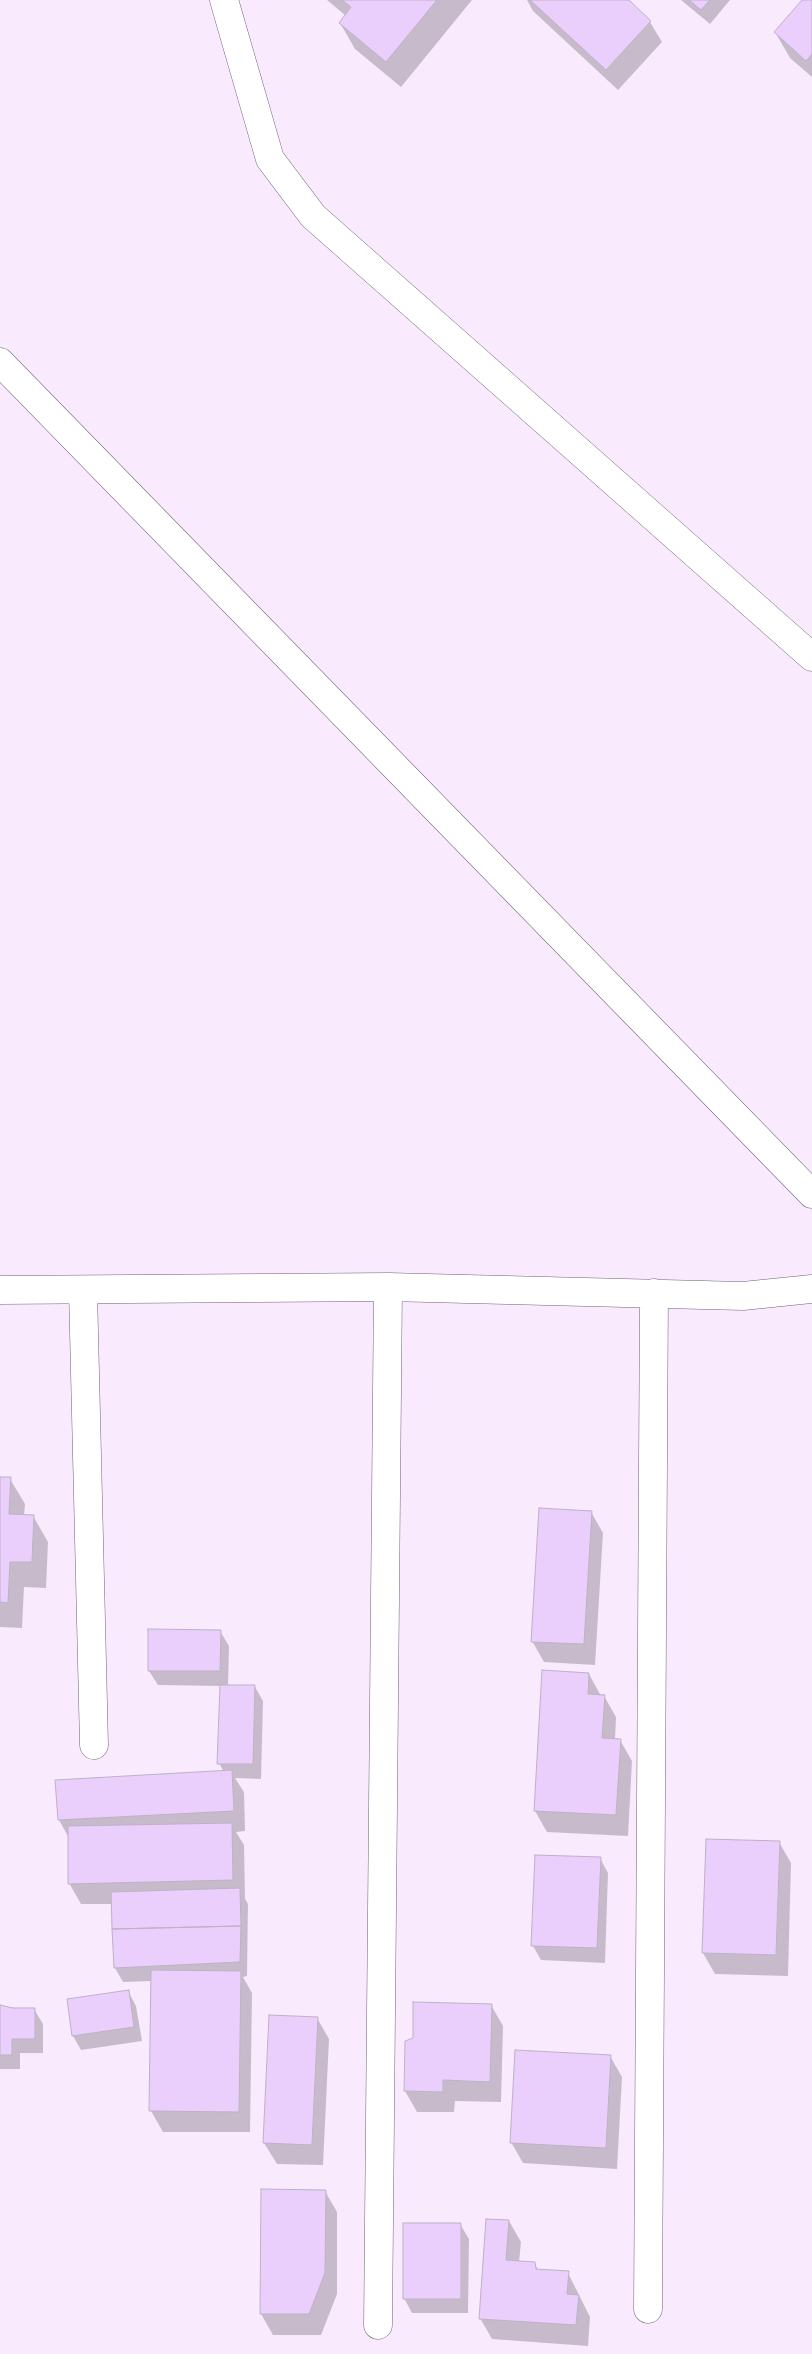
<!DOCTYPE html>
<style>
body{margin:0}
canvas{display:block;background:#f9eafe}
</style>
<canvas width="812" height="2354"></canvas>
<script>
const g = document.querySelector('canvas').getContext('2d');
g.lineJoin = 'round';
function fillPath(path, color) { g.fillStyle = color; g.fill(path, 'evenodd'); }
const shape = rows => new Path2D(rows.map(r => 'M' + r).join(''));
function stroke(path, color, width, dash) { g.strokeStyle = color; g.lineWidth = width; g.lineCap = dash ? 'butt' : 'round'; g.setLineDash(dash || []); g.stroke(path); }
fillPath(shape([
 [327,0,472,0,401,87,355,49,340,23,346,16],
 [527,0,627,0,650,22,662,42,618,90,533,11],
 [681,0,730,0,710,24],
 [803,0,812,0,812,77,790,58,775,32],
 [0,1478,10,1479,25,1504,24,1516,33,1516,48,1542,46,1588,24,1587,22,1628,0,1627],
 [591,1512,603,1533,595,1665,544,1662,532,1641],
 [220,1631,229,1646,228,1686,255,1687,263,1701,261,1779,235,1778,244,1792,245,1831,236,1832,244,1845,245,1899,248,1904,247,1976,243,1977,252,1993,250,2132,163,2132,151,2111,152,1981,123,1982,115,1968,113,1904,81,1904,69,1883,69,1838,59,1820,57,1782,224,1772,219,1763,221,1686,158,1685,149,1671],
 [589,1674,601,1696,604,1696,616,1717,615,1740,620,1740,632,1761,628,1836,547,1832,535,1811],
 [707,1840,779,1842,791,1863,788,1976,715,1974,703,1953],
 [600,1858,608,1873,605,1963,541,1960,533,1946],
 [128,1991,136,2006,142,2041,81,2050,73,2036],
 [491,2005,503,2026,501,2102,455,2101,454,2112,417,2112,405,2091],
 [0,2007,34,2009,43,2024,43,2053,20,2053,20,2069,0,2069],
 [317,2018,329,2039,323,2165,277,2164,264,2143],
 [610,2056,622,2077,617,2169,523,2163,511,2142],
 [325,2191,337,2212,337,2294,321,2335,273,2335,261,2314],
 [509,2221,521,2242,519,2262,534,2263,539,2271,568,2273,590,2317,588,2346,492,2339,480,2318],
 [460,2224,469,2239,468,2313,412,2313,404,2298]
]), '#0003');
const building = shape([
 [342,0,437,0,386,62,339,23,351,7,342,0],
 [530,0,629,0,651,21,606,70,530,0],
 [689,0,710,0,701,10,689,0],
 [802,0,812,0,812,54,806,61,774,32,802,0],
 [0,1477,11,1477,9,1514,34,1515,32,1562,10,1562,8,1603,0,1602,0,1477],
 [539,1508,592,1511,584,1644,531,1642,539,1508],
 [148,1629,221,1630,220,1671,148,1671,148,1629],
 [542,1670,589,1673,588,1694,605,1695,602,1738,621,1739,616,1815,534,1811,542,1670],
 [220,1685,255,1685,253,1764,217,1764,220,1685],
 [232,1770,234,1811,58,1820,55,1780,232,1770],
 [232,1823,233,1880,68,1884,68,1826,232,1823],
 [706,1839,780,1841,776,1955,702,1953,706,1839],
 [535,1855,601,1857,597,1948,531,1946,535,1855],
 [240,1888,241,1926,112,1929,111,1892,240,1888],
 [241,1926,240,1962,114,1968,112,1929,241,1926],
 [151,1970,241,1971,239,2112,149,2111,151,1970],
 [129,1990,134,2027,72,2036,67,1999,129,1990],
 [413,2002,492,2004,490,2082,443,2080,443,2092,404,2091,405,2041,413,2038,413,2002],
 [0,2005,13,2008,35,2008,35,2039,12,2039,12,2055,0,2055,0,2005],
 [269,2015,318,2017,312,2145,263,2143,269,2015],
 [515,2050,611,2055,606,2148,510,2143,515,2050],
 [261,2189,326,2190,325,2273,309,2314,260,2314,261,2189],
 [486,2219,509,2220,506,2260,535,2262,536,2269,569,2271,567,2294,579,2295,576,2325,479,2319,486,2219],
 [403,2223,461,2223,461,2299,403,2299,403,2223]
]);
fillPath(building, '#eacefb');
stroke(building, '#bdb1c5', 1);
const street = shape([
 [224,0,270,159,313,216,812,657],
 [0,362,812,1194],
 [0,1290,388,1287,743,1296,812,1289],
 [83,1290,94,1745],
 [648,2309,654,1293],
 [378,2325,388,1287]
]);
stroke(street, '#6f6374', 29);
stroke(street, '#fff', 28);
</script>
